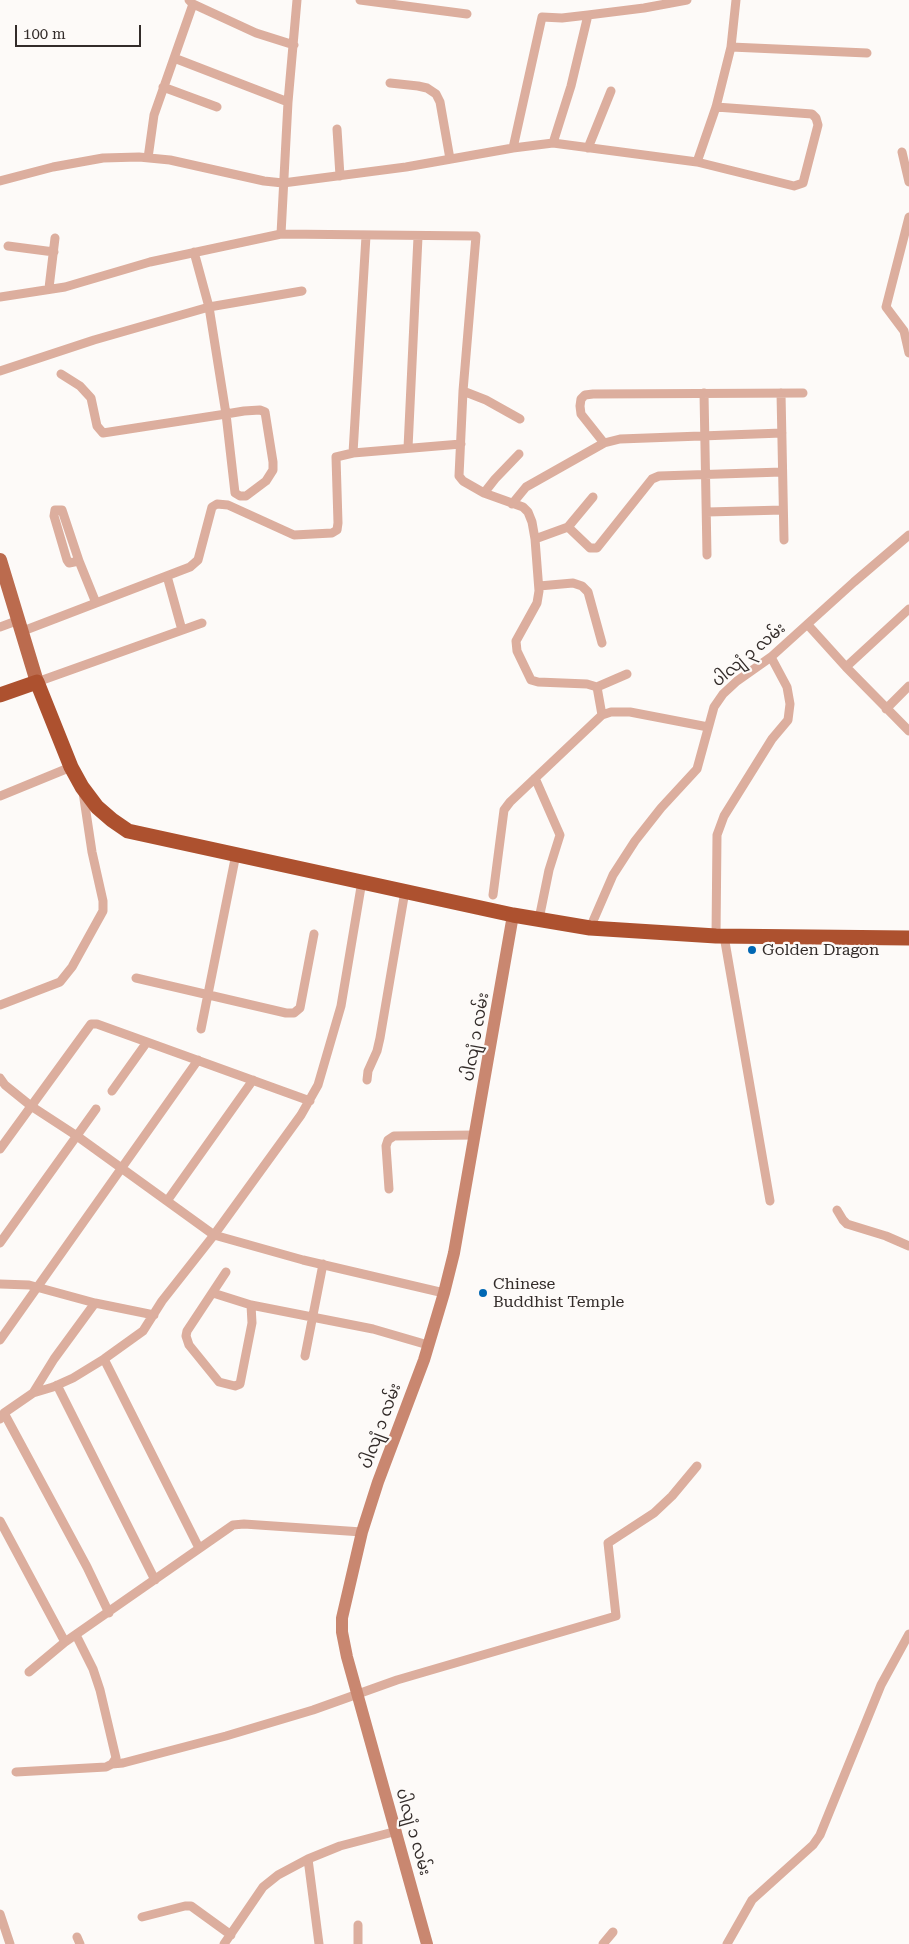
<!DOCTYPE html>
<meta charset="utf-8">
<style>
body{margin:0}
#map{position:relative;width:909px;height:1944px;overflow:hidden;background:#fdfaf8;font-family:"Roboto Serif",serif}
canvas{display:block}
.scale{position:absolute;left:15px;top:25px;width:126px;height:22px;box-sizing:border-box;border:2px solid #332c2a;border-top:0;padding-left:6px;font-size:15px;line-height:18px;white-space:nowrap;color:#332c2a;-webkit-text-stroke:4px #fdfaf8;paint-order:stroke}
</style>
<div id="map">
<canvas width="909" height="1944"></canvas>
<div class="scale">100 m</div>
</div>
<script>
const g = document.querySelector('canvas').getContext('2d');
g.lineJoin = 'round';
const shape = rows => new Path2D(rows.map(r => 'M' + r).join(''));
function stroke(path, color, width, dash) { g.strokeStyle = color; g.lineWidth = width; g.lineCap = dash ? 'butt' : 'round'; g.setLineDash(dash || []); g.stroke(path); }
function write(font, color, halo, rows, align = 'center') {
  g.font = font + ' "Roboto Serif","Noto Sans Myanmar",serif'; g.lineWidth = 4.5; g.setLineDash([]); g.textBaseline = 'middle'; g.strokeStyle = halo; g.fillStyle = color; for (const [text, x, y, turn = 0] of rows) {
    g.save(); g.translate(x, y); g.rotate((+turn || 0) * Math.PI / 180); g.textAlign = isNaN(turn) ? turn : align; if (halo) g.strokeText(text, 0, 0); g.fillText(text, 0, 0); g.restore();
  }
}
stroke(shape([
 [189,0,193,4,256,33,294,45],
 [360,0,467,14],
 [731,47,867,53],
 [174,58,288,102],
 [390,83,418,86,427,88,436,94,440,102,450,159],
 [163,87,217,107],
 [337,129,340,176],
 [553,143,571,86,588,15],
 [513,148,542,17,562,18,588,15,644,8,687,0],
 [588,148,611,91],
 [902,152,909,182],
 [148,158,154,115,193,4],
 [697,162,794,186,803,183,818,125,816,118,812,114,716,107],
 [0,181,53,167,103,158,139,157,170,160,264,181,283,183,406,167,513,148,553,143,697,162,716,107,731,47,736,0],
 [909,217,886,307,904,331,909,353],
 [281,234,288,102,297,0],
 [8,246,54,252],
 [49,288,55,238],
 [0,297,65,287,150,262,281,234,476,236,463,391,459,476,463,481,484,493,523,507,528,512,532,522,535,539,568,527,593,497],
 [0,371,94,340,209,307,302,291],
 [61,374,80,386,91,398,97,426,103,433,226,414,244,411,260,410,265,412,273,462,273,470,266,481,246,496,240,496,235,493,226,414,209,307,194,252],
 [463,391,486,400,520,419],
 [704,393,707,555],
 [781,393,784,540],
 [604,443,581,414,580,406,581,399,585,395,593,394,803,393],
 [408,448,418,237],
 [353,453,366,236],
 [484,493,495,479,519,454],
 [512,504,526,487,604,443,620,439,782,433],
 [707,512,783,510],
 [568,527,590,548,597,548,652,479,659,476,782,472],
 [535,539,539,591,537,603,516,641,517,651,531,680,538,682,587,684,597,687,627,674],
 [79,561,69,563,67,560,54,516,55,510,62,510,79,561,96,603],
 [167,576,182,630],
 [539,586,573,583,582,586,588,592,602,643],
 [808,625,846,667,909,731],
 [0,627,19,620],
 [23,631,190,567,198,560,212,507,217,504,228,505,294,535,332,533,337,530,338,523,336,457,353,453,461,444],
 [846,667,909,609],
 [37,682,202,623],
 [597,687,602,715],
 [886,709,909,686],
 [535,778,560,835,549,870,539,919],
 [0,796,71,767],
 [493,895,504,810,510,802,602,715,611,712,630,712,708,727],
 [590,928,613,875,635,841,661,808,697,769,714,707,723,694,737,681,771,657,854,582,909,535],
 [716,936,717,835,724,816,772,739,788,720,790,704,787,687,771,657],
 [724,936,770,1201],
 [136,978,286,1013,294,1013,300,1008,314,934],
 [0,1005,60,982,72,967,103,911,103,901,92,852,83,792],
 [201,1029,236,854],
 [0,1078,5,1085,31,1106,77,1136,214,1235,303,1260,444,1293],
 [367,1080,368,1071,377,1051,380,1038,405,891],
 [112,1091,147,1042],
 [0,1149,91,1024,97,1024,147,1042,310,1101],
 [389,1189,386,1146,388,1140,394,1136,475,1135],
 [167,1201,253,1080],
 [837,1210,843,1220,847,1224,886,1236,909,1246],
 [0,1243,96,1109],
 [226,1272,187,1331,186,1336,189,1345,219,1382,235,1386,240,1384,252,1323,251,1305],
 [0,1284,29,1285,95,1303,154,1315],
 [213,1293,251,1305,373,1329,428,1345],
 [0,1340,198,1060],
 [305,1356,323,1264],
 [104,1359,199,1548],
 [57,1385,155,1580],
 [33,1393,54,1359,95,1303],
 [4,1413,87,1567,109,1613],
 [0,1419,4,1413,33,1393,53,1387,73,1378,104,1359,143,1331,162,1301,214,1235,301,1115,318,1085,341,1006,362,881],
 [0,1521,65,1642],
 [29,1672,65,1642,233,1525,244,1524,362,1532],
 [112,1764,123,1763,226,1736,313,1710,397,1680,616,1616,608,1543,654,1513,672,1496,697,1466],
 [16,1772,106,1767,112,1764,116,1758,100,1690,93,1669,76,1635],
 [308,1859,319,1944],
 [0,1914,10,1944],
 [142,1917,185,1906,191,1906,231,1935],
 [358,1925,358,1944],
 [77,1937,80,1944],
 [224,1944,263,1887,278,1875,308,1859,340,1846,397,1831],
 [603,1944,613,1932],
 [727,1944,752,1900,813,1845,820,1835,881,1685,909,1634]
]), '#dcae9e', 9);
stroke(shape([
 [427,1944,347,1657,342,1632,342,1618,362,1532,378,1482,424,1360,444,1293,454,1253,513,915]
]), '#c98770', 12);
stroke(shape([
 [0,560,37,682]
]), '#bb6b4e', 14);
stroke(shape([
 [0,695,37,682,71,767,82,787,97,807,112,820,128,831,513,915,590,928,716,936,909,938]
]), '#ad512f', 15);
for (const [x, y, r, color] of [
 [752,950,5,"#0067b3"],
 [483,1293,5,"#0067b3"]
]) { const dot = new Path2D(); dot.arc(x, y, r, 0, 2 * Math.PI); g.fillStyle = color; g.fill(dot); stroke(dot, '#fdfaf8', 2); }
write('16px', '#332c2a', '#fdfaf8', [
 ["ပါလျံ ၃ လမ်း",749,655,-40],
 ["ပါလျံ ၁ လမ်း",476,1037,-80],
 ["ပါလျံ ၁ လမ်း",381,1426,-70],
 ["ပါလျံ ၁ လမ်း",413,1832,74]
]);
write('16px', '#332c2a', '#fdfaf8', [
 ["Golden Dragon",762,950],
 ["Chinese",493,1284],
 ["Buddhist Temple",493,1302]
], 'left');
</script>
